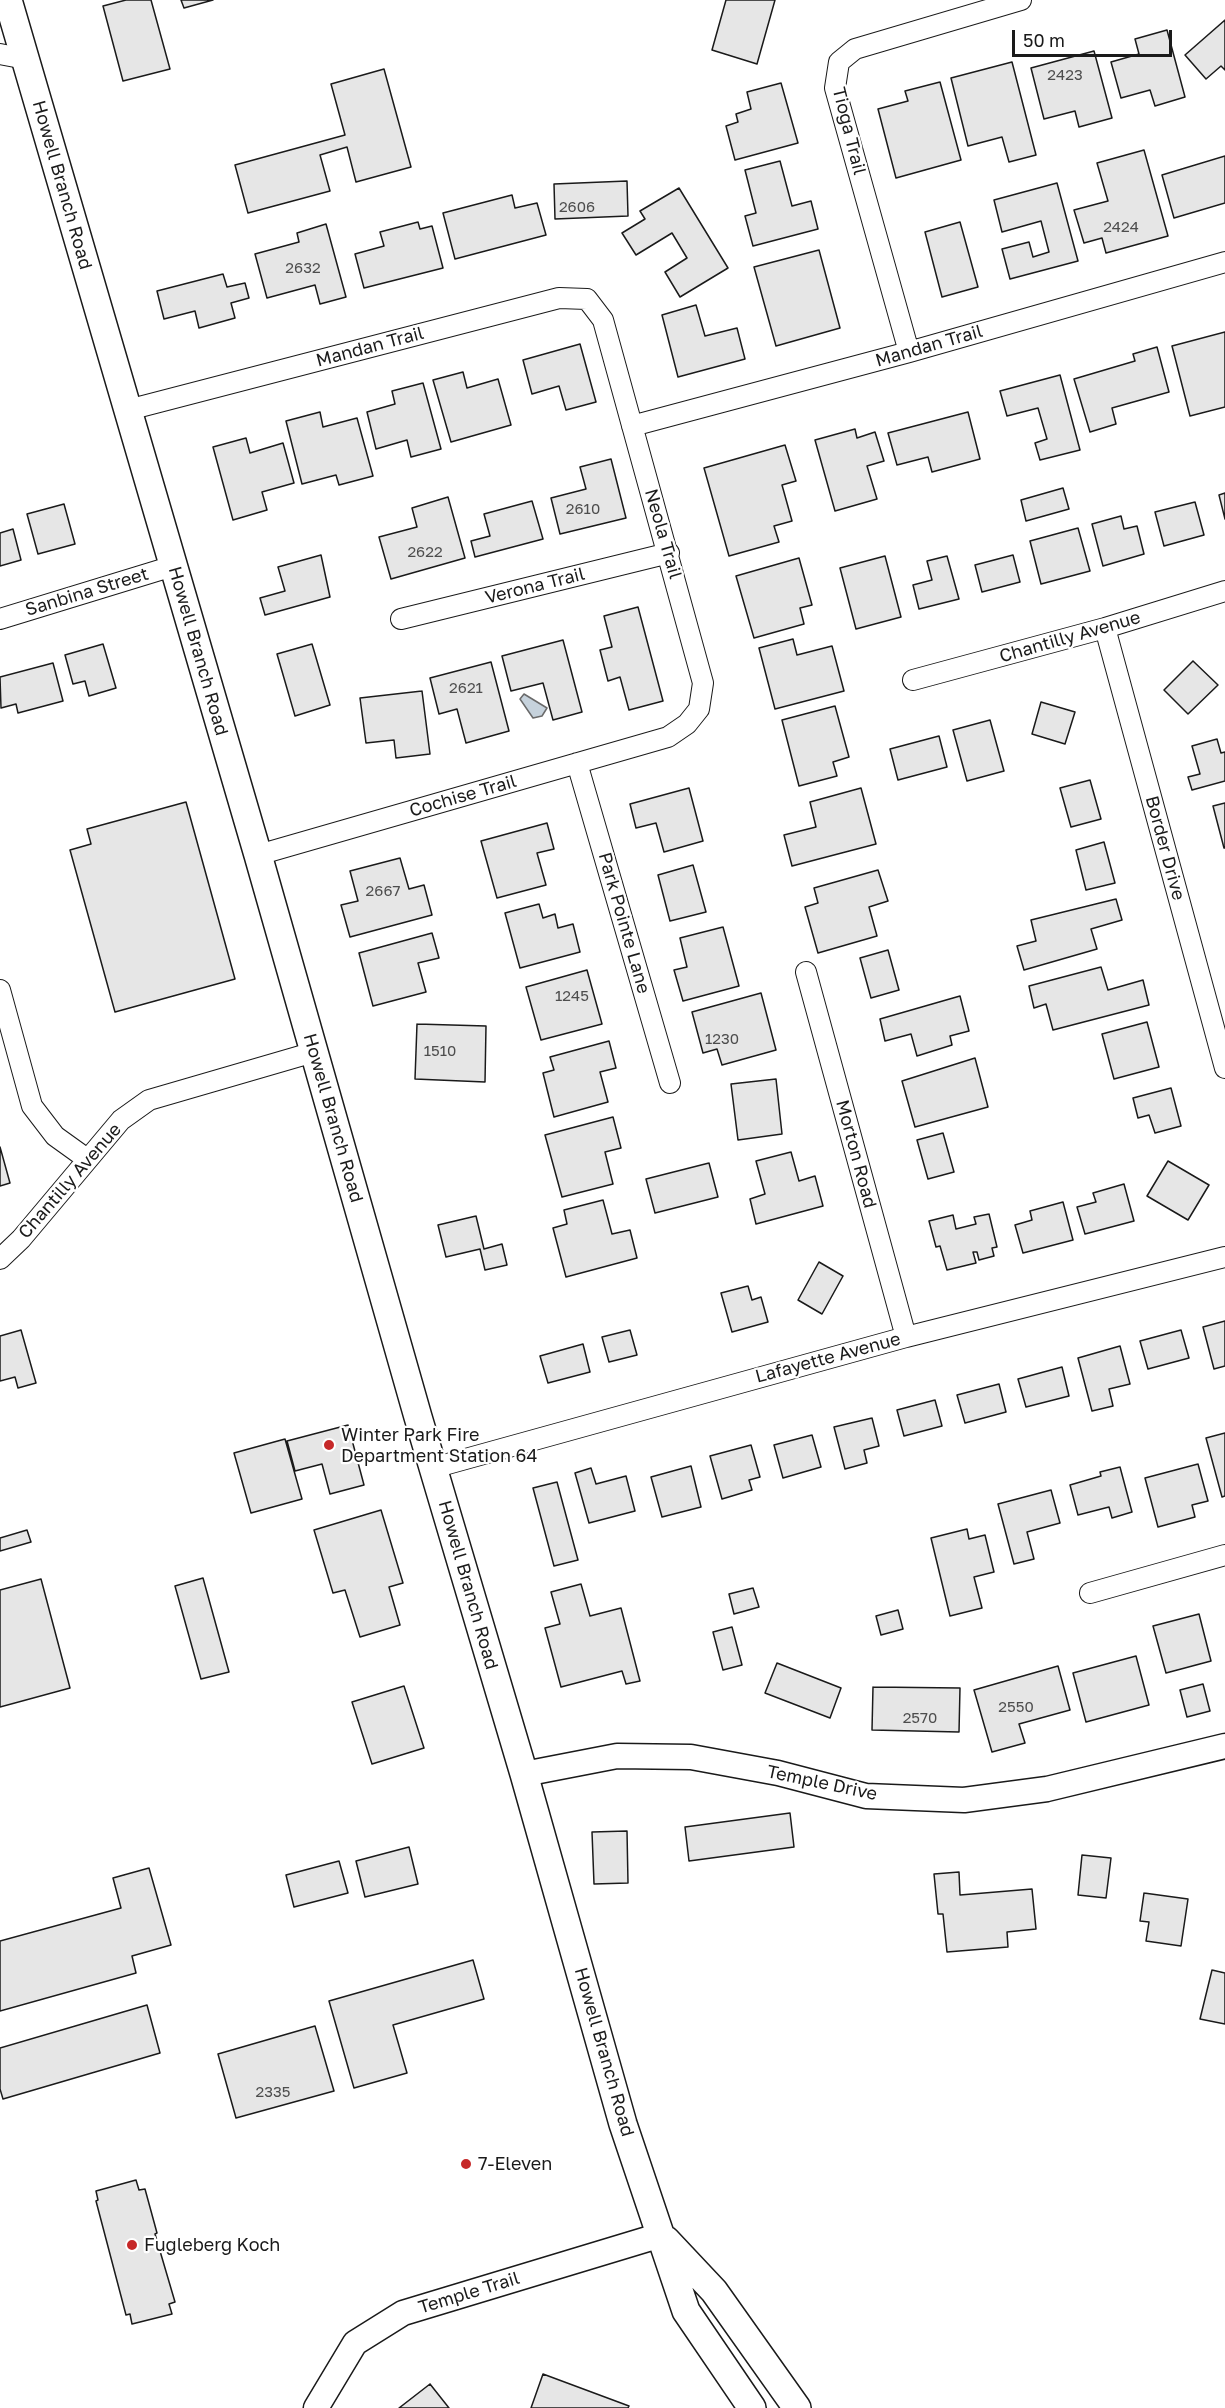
<!DOCTYPE html>
<style>
body{margin:0}
#map{position:relative;width:1225px;height:2408px;overflow:hidden;background:#fff;font-family:"Golos Text",sans-serif}
canvas{display:block}
.scale{position:absolute;left:1012px;top:30px;width:160px;height:27px;box-sizing:border-box;border:3px solid #1a1a1a;border-top:0;padding-left:8px;font-size:18px;line-height:21px;white-space:nowrap;color:#1a1a1a;-webkit-text-stroke:4px #fff;paint-order:stroke}
</style>
<div id="map">
<canvas width="1225" height="2408"></canvas>
<div class="scale">50 m</div>
</div>
<script>
const g = document.querySelector('canvas').getContext('2d');
g.lineJoin = 'round';
function fillPath(path, color) { g.fillStyle = color; g.fill(path, 'evenodd'); }
const shape = rows => new Path2D(rows.map(r => 'M' + r).join(''));
function stroke(path, color, width, dash) { g.strokeStyle = color; g.lineWidth = width; g.lineCap = dash ? 'butt' : 'round'; g.setLineDash(dash || []); g.stroke(path); }
function write(font, color, halo, rows, align = 'center') {
  g.font = font + ' "Golos Text",sans-serif'; g.lineWidth = 4.5; g.setLineDash([]); g.textBaseline = 'middle'; g.strokeStyle = halo; g.fillStyle = color; for (const [text, x, y, turn = 0] of rows) {
    g.save(); g.translate(x, y); g.rotate((+turn || 0) * Math.PI / 180); g.textAlign = isNaN(turn) ? turn : align; if (halo) g.strokeText(text, 0, 0); g.fillText(text, 0, 0); g.restore();
  }
}
const water = shape([
 [524,694,547,708,542,716,533,718,520,699,524,694]
]);
fillPath(water, '#c6d2dc');
stroke(water, '#6a6a6a', 1.5);
const building = shape([
 [126,0,151,0,170,69,123,81,103,6,126,0],
 [181,0,213,0,184,8,181,0],
 [726,0,775,0,757,64,712,50,726,0],
 [1225,20,1225,70,1221,66,1206,79,1185,55,1225,20],
 [1167,30,1185,97,1155,106,1150,90,1121,98,1111,62,1139,54,1135,39,1167,30],
 [1094,51,1112,118,1079,127,1075,111,1044,119,1031,68,1094,51],
 [1012,62,1036,155,1009,162,1002,137,968,146,951,78,1012,62],
 [384,69,411,167,356,182,347,147,320,155,330,191,248,213,235,165,345,135,331,84,384,69],
 [940,82,961,160,896,178,878,109,908,101,905,91,940,82],
 [781,83,798,143,735,160,726,126,738,122,736,114,751,109,747,92,781,83],
 [1144,150,1168,236,1106,253,1102,238,1084,243,1074,210,1108,201,1097,163,1144,150],
 [1225,156,1225,203,1174,218,1162,175,1225,156],
 [780,161,792,206,811,201,818,229,753,246,745,216,756,213,745,170,780,161],
 [627,181,628,216,555,219,554,184,627,181],
 [1057,183,1078,261,1010,279,1002,249,1029,242,1033,257,1049,252,1041,221,1002,232,994,200,1057,183],
 [679,188,728,268,680,297,665,272,687,258,672,233,636,255,622,233,645,219,640,211,679,188],
 [512,195,515,208,537,203,546,235,455,259,443,213,512,195],
 [418,222,420,229,432,226,443,268,364,288,355,254,384,246,380,232,418,222],
 [960,222,978,287,942,297,925,232,960,222],
 [326,224,346,297,320,304,315,285,267,298,255,254,299,242,297,233,326,224],
 [819,250,840,328,776,346,754,267,819,250],
 [223,274,227,287,245,283,249,298,231,303,235,318,199,328,195,311,164,319,157,291,223,274],
 [696,305,705,336,737,328,745,359,678,377,662,315,696,305],
 [1225,332,1225,407,1190,416,1172,346,1225,332],
 [580,344,596,402,566,410,559,386,532,394,523,360,580,344],
 [1157,347,1169,392,1112,408,1116,424,1090,432,1074,379,1135,361,1133,354,1157,347],
 [463,372,467,388,498,379,511,425,451,442,433,380,463,372],
 [1060,375,1080,450,1040,460,1035,443,1047,439,1038,408,1007,416,1000,391,1060,375],
 [423,383,441,449,411,457,407,440,376,449,367,412,395,404,392,391,423,383],
 [320,412,323,427,357,418,373,476,339,485,336,475,302,484,286,421,320,412],
 [968,412,980,459,932,472,928,457,897,465,888,433,968,412],
 [855,429,857,438,875,432,884,461,867,466,877,499,835,511,815,440,855,429],
 [246,438,250,453,283,443,294,483,262,492,267,510,233,520,213,447,246,438],
 [785,445,796,481,782,485,792,521,774,526,779,542,729,556,704,468,785,445],
 [611,459,626,518,560,534,551,498,586,489,580,467,611,459],
 [1063,488,1069,509,1026,521,1021,500,1063,488],
 [1225,493,1225,519,1219,495,1225,493],
 [448,497,465,558,391,579,379,537,417,527,412,508,448,497],
 [532,501,543,539,475,557,471,541,490,536,484,514,532,501],
 [1195,502,1204,535,1164,546,1155,512,1195,502],
 [64,504,75,544,38,554,27,514,64,504],
 [1121,516,1124,529,1137,526,1144,554,1103,566,1092,524,1121,516],
 [1078,528,1090,571,1041,584,1030,541,1078,528],
 [13,529,21,560,0,566,0,533,13,529],
 [321,555,330,597,265,615,260,598,285,591,278,567,321,555],
 [1013,555,1020,582,982,592,975,565,1013,555],
 [885,556,901,617,856,629,840,568,885,556],
 [947,556,959,599,919,609,913,585,932,580,927,561,947,556],
 [799,558,812,605,800,608,804,624,754,638,736,576,799,558],
 [638,607,663,701,629,710,620,677,608,681,600,650,612,647,604,616,638,607],
 [793,639,797,655,832,646,844,691,775,709,759,648,793,639],
 [563,640,582,712,553,720,543,683,511,691,502,656,563,640],
 [103,644,116,688,89,696,85,681,73,684,65,655,103,644],
 [312,644,330,705,295,716,277,654,312,644],
 [1193,661,1218,685,1188,714,1164,690,1193,661],
 [491,662,509,731,466,743,457,709,439,714,430,678,491,662],
 [53,663,63,701,18,713,16,704,1,708,0,677,53,663],
 [422,691,430,754,396,758,394,740,366,743,360,698,422,691],
 [1041,702,1075,712,1065,744,1032,734,1041,702],
 [835,706,849,757,833,762,837,776,799,786,782,720,835,706],
 [990,720,1004,771,967,781,953,730,990,720],
 [939,736,947,767,898,780,890,749,939,736],
 [1217,739,1221,753,1225,752,1225,781,1192,790,1188,777,1200,774,1192,746,1217,739],
 [1090,780,1101,819,1071,827,1060,788,1090,780],
 [689,788,703,841,664,852,656,823,636,828,630,804,689,788],
 [861,788,876,844,792,866,784,835,816,827,810,802,861,788],
 [186,802,235,979,115,1012,70,850,91,844,87,829,186,802],
 [1225,803,1225,848,1224,848,1213,806,1225,803],
 [547,823,554,849,537,853,546,885,497,898,481,841,547,823],
 [1104,842,1115,883,1086,890,1076,850,1104,842],
 [400,858,409,889,424,885,432,915,350,937,341,905,358,901,350,871,400,858],
 [693,865,706,912,670,921,658,875,693,865],
 [878,870,888,901,869,907,877,936,818,953,805,907,818,903,814,888,878,870],
 [1116,899,1122,920,1091,929,1097,949,1024,970,1017,946,1036,941,1031,920,1116,899],
 [539,904,543,918,555,914,558,928,573,924,580,952,520,968,505,913,539,904],
 [723,927,739,986,683,1001,674,970,687,967,680,938,723,927],
 [432,933,439,958,418,963,426,992,373,1006,359,953,432,933],
 [888,950,899,990,871,998,860,958,888,950],
 [1101,967,1108,990,1143,980,1149,1005,1053,1030,1046,1004,1034,1008,1029,986,1101,967],
 [587,970,602,1024,541,1040,526,987,587,970],
 [761,993,776,1050,722,1065,717,1049,703,1053,692,1012,761,993],
 [960,996,969,1031,950,1036,952,1045,917,1056,911,1034,885,1041,880,1019,960,996],
 [1147,1022,1159,1067,1114,1079,1102,1034,1147,1022],
 [417,1024,486,1026,485,1082,415,1079,417,1024],
 [609,1041,616,1068,600,1072,608,1102,554,1117,543,1073,554,1070,550,1057,609,1041],
 [975,1058,988,1107,915,1127,902,1081,975,1058],
 [776,1079,782,1134,738,1140,731,1084,776,1079],
 [1171,1088,1181,1126,1155,1133,1149,1115,1138,1118,1133,1098,1171,1088],
 [613,1117,621,1148,605,1152,613,1184,562,1197,545,1135,613,1117],
 [943,1133,954,1172,928,1179,917,1140,943,1133],
 [0,1147,10,1183,0,1186,0,1147],
 [791,1152,799,1181,815,1176,823,1206,756,1224,750,1199,765,1194,756,1161,791,1152],
 [1168,1161,1209,1185,1188,1220,1147,1196,1168,1161],
 [709,1163,718,1197,655,1213,646,1179,709,1163],
 [1124,1184,1134,1221,1085,1234,1077,1207,1096,1202,1093,1193,1124,1184],
 [603,1200,612,1234,630,1230,637,1258,566,1277,553,1228,567,1224,564,1210,603,1200],
 [1063,1202,1073,1240,1023,1253,1015,1225,1032,1220,1030,1211,1063,1202],
 [989,1214,997,1247,992,1248,994,1256,979,1260,977,1252,973,1252,976,1263,947,1270,940,1246,936,1247,929,1221,953,1215,956,1229,976,1224,974,1217,989,1214],
 [476,1216,484,1249,502,1244,507,1265,485,1270,480,1249,446,1257,438,1225,476,1216],
 [819,1262,843,1276,822,1314,798,1300,819,1262],
 [748,1286,752,1300,761,1297,768,1322,732,1332,721,1293,748,1286],
 [1225,1321,1225,1366,1214,1369,1203,1327,1225,1321],
 [21,1330,36,1383,18,1388,15,1377,0,1381,0,1336,21,1330],
 [630,1330,637,1355,609,1362,602,1337,630,1330],
 [1181,1330,1189,1358,1148,1369,1140,1341,1181,1330],
 [583,1344,590,1372,548,1383,540,1356,583,1344],
 [1120,1346,1130,1384,1109,1389,1113,1406,1092,1411,1078,1358,1120,1346],
 [1062,1367,1069,1396,1026,1407,1018,1379,1062,1367],
 [999,1384,1006,1412,965,1423,957,1395,999,1384],
 [935,1400,942,1426,904,1436,897,1410,935,1400],
 [872,1418,879,1446,864,1450,867,1463,845,1469,834,1427,872,1418],
 [348,1425,364,1485,330,1494,322,1464,295,1471,287,1441,348,1425],
 [1225,1433,1225,1496,1222,1497,1206,1438,1225,1433],
 [812,1435,821,1467,783,1478,774,1445,812,1435],
 [285,1439,302,1499,251,1513,234,1453,285,1439],
 [751,1445,760,1477,749,1480,752,1490,722,1499,710,1456,751,1445],
 [1198,1464,1208,1501,1192,1505,1195,1517,1158,1527,1145,1478,1198,1464],
 [691,1466,701,1507,662,1517,651,1477,691,1466],
 [1120,1467,1132,1512,1112,1518,1109,1507,1078,1515,1070,1485,1101,1476,1100,1472,1120,1467],
 [591,1468,596,1484,626,1476,635,1511,589,1523,575,1473,591,1468],
 [557,1482,578,1560,554,1566,533,1488,557,1482],
 [1051,1490,1060,1523,1027,1532,1034,1559,1014,1564,998,1504,1051,1490],
 [381,1510,403,1583,389,1587,400,1625,360,1637,345,1590,333,1593,314,1530,381,1510],
 [967,1529,969,1539,985,1535,994,1572,974,1577,982,1608,950,1616,931,1538,967,1529],
 [27,1530,31,1542,0,1551,0,1538,27,1530],
 [203,1578,229,1672,201,1679,175,1586,203,1578],
 [41,1579,70,1688,0,1707,0,1590,41,1579],
 [581,1584,590,1616,621,1608,640,1681,626,1684,622,1671,561,1687,545,1628,560,1624,551,1592,581,1584],
 [753,1588,759,1607,734,1614,729,1594,753,1588],
 [898,1610,903,1629,881,1635,876,1616,898,1610],
 [1199,1614,1211,1661,1166,1673,1153,1626,1199,1614],
 [732,1627,742,1665,723,1670,713,1632,732,1627],
 [1136,1656,1149,1705,1086,1722,1073,1673,1136,1656],
 [777,1663,841,1688,830,1718,765,1693,777,1663],
 [1058,1666,1070,1710,1019,1724,1025,1743,992,1752,974,1690,1058,1666],
 [1203,1684,1210,1711,1187,1717,1180,1690,1203,1684],
 [404,1686,424,1748,372,1764,352,1702,404,1686],
 [873,1687,960,1688,959,1732,872,1730,873,1687],
 [790,1813,794,1847,689,1861,685,1827,790,1813],
 [627,1831,628,1883,594,1884,592,1832,627,1831],
 [409,1847,418,1884,365,1897,356,1861,409,1847],
 [1082,1855,1111,1858,1106,1898,1078,1895,1082,1855],
 [339,1861,348,1893,294,1907,286,1875,339,1861],
 [149,1868,171,1945,132,1956,136,1973,0,2011,0,1941,121,1908,113,1878,149,1868],
 [959,1872,960,1895,1032,1889,1036,1929,1007,1932,1008,1947,947,1952,943,1914,938,1914,934,1874,959,1872],
 [1144,1893,1188,1899,1181,1946,1146,1941,1149,1922,1140,1921,1144,1893],
 [473,1960,484,1999,393,2025,407,2073,354,2088,329,2001,473,1960],
 [1212,1970,1225,1973,1225,2024,1200,2019,1212,1970],
 [147,2005,160,2053,3,2099,0,2089,0,2048,147,2005],
 [315,2026,334,2091,236,2118,218,2054,315,2026],
 [136,2180,139,2190,145,2189,157,2233,155,2234,175,2302,169,2304,172,2314,132,2324,130,2314,126,2315,96,2201,98,2200,96,2191,136,2180],
 [543,2374,629,2406,628,2408,531,2408,543,2374],
 [430,2384,449,2408,399,2408,430,2384]
]);
fillPath(building, '#e6e6e6');
stroke(building, '#1a1a1a', 1.5);
const minor = shape([
 [0,54,26,59],
 [909,352,835,88,839,62,855,49,1021,0],
 [128,410,559,298,587,299,603,320,703,683,699,709,687,724,668,737,258,855],
 [632,426,909,352,1225,262],
 [0,619,173,566],
 [401,619,669,553],
 [1105,628,1225,1068],
 [913,680,1105,628,1225,591],
 [577,763,670,1083],
 [806,972,906,1337],
 [0,990,32,1106,55,1136,87,1159],
 [0,1259,21,1239,121,1120,149,1100,314,1052],
 [433,1468,906,1337,1225,1257],
 [1090,1593,1225,1555]
]);
const tertiary = shape([
 [524,1774,617,1756,691,1757,778,1773,866,1796,964,1800,1047,1789,1225,1746],
 [316,2408,355,2343,403,2313,661,2235]
]);
const secondary = shape([
 [8,0,258,855,418,1417,524,1774,623,2124,686,2311,752,2408],
 [666,2240,714,2291,797,2408]
]);
stroke(minor, '#1a1a1a', 22);
stroke(tertiary, '#1a1a1a', 27);
stroke(secondary, '#1a1a1a', 30);
stroke(minor, '#fff', 20);
stroke(tertiary, '#fff', 24);
stroke(secondary, '#fff', 27);
for (const [x, y, r, color] of [
 [329,1445,6,"#c62828"],
 [466,2164,6,"#c62828"],
 [132,2245,6,"#c62828"]
]) { const dot = new Path2D(); dot.arc(x, y, r, 0, 2 * Math.PI); g.fillStyle = color; g.fill(dot); stroke(dot, '#fff', 2); }
write('15px', '#4d4d4d', null, [
 ["2423",1065,75],
 ["2606",577,207],
 ["2424",1121,227],
 ["2632",303,268],
 ["2610",583,509],
 ["2622",425,552],
 ["2621",466,688],
 ["2667",383,891],
 ["1245",572,996],
 ["1230",722,1039],
 ["1510",440,1051],
 ["2550",1016,1707],
 ["2570",920,1718],
 ["2335",273,2092]
]);
write('18px', '#1a1a1a', '#fff', [
 ["Tioga Trail",849,131,76],
 ["Howell Branch Road",62,185,74],
 ["Mandan Trail",929,346,-16],
 ["Mandan Trail",370,347,-15],
 ["Neola Trail",663,534,74],
 ["Verona Trail",535,586,-14],
 ["Sanbina Street",87,592,-17],
 ["Chantilly Avenue",1070,637,-16],
 ["Howell Branch Road",198,651,74],
 ["Cochise Trail",463,796,-16],
 ["Border Drive",1165,848,75],
 ["Park Pointe Lane",624,923,74],
 ["Howell Branch Road",333,1118,74],
 ["Morton Road",856,1154,75],
 ["Chantilly Avenue",70,1181,-49],
 ["Lafayette Avenue",828,1358,-15],
 ["Howell Branch Road",468,1585,74],
 ["Temple Drive",822,1783,12],
 ["Howell Branch Road",604,2052,74],
 ["Temple Trail",469,2293,-17]
]);
write('18px', '#1a1a1a', '#fff', [
 ["Winter Park Fire",341,1435],
 ["Department Station 64",341,1456],
 ["7-Eleven",478,2164],
 ["Fugleberg Koch",144,2245]
], 'left');
</script>
